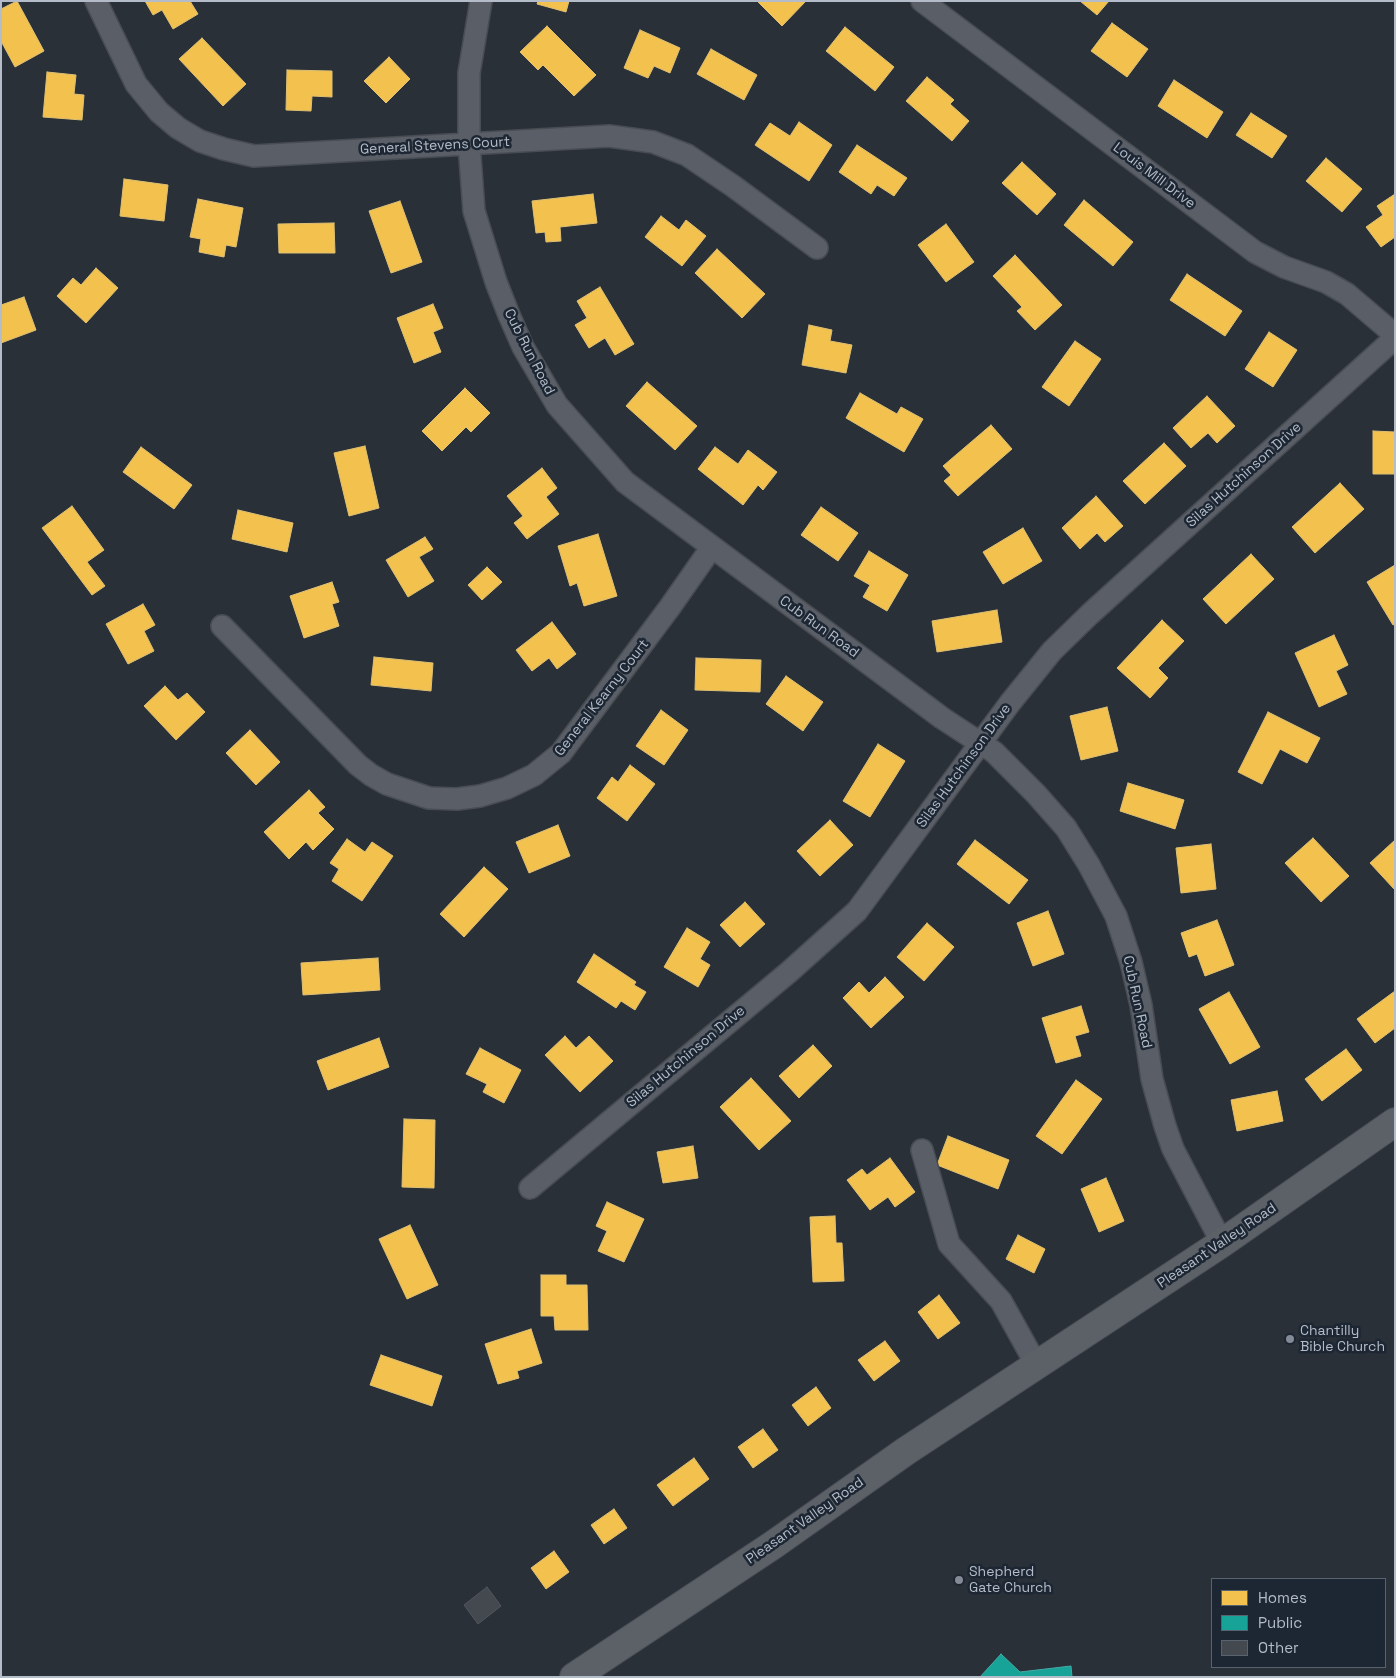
<!DOCTYPE html>
<style>
body{margin:0}
#map{position:relative;width:1396px;height:1678px;overflow:hidden;background:#2a3038;font-family:"Space Grotesk",sans-serif}
canvas{display:block}
.frame{position:absolute;inset:0;border:2px solid #b4bcc9;pointer-events:none}
.legend{position:absolute;left:1211px;top:1578px;width:175px;height:90px;box-sizing:border-box;background:#1d2633;border:1px solid #59626f;margin:0;padding:6px 9px;list-style:none;font-size:15px;color:#b4bcc9}
.legend li{display:flex;align-items:center;gap:10px;height:25px}
.legend b{width:25px;border:1px solid #59626f}
</style>
<div id="map">
<canvas width="1396" height="1678"></canvas>
<div class="frame"></div>
<ul class="legend">
<li><b style="height:14px;background:#f2c14e"></b>Homes</li>
<li><b style="height:14px;background:#17a398"></b>Public</li>
<li><b style="height:14px;background:#444950"></b>Other</li>
</ul>
</div>
<script>
const g = document.querySelector('canvas').getContext('2d');
g.lineJoin = 'round';
function fillPath(path, color) { g.fillStyle = color; g.fill(path, 'evenodd'); }
const shape = rows => new Path2D(rows.map(r => 'M' + r).join(''));
function stroke(path, color, width, dash) { g.strokeStyle = color; g.lineWidth = width; g.lineCap = dash ? 'butt' : 'round'; g.setLineDash(dash || []); g.stroke(path); }
function write(font, color, halo, rows, align = 'center') {
  g.font = font + ' "Space Grotesk",sans-serif'; g.lineWidth = 5; g.setLineDash([]); g.textBaseline = 'middle'; g.strokeStyle = halo; g.fillStyle = color; for (const [text, x, y, turn = 0] of rows) {
    g.save(); g.translate(x, y); g.rotate((+turn || 0) * Math.PI / 180); g.textAlign = isNaN(turn) ? turn : align; if (halo) g.strokeText(text, 0, 0); g.fillText(text, 0, 0); g.restore();
  }
}
const homes = shape([
 [17,1,44,51,15,67,1,41,1,9,17,1],
 [145,1,190,1,198,14,173,29,162,10,153,15,145,1],
 [538,1,569,1,566,12,537,4,538,1],
 [757,1,806,1,782,26,757,1],
 [1080,1,1109,1,1097,15,1080,1],
 [1112,23,1148,49,1127,77,1091,51,1112,23],
 [547,26,596,75,574,96,543,65,538,70,520,52,547,26],
 [845,27,894,67,875,91,826,51,845,27],
 [640,30,680,48,670,73,654,66,648,78,624,68,640,30],
 [202,38,246,84,223,106,179,59,202,38],
 [711,49,757,75,744,100,697,74,711,49],
 [389,57,410,79,386,103,364,81,389,57],
 [287,70,332,71,332,97,312,96,311,111,286,110,287,70],
 [47,72,76,75,74,94,84,95,82,120,43,117,47,72],
 [927,77,954,100,950,104,969,121,952,141,906,101,927,77],
 [1174,80,1223,112,1207,138,1158,106,1174,80],
 [1251,113,1287,136,1272,158,1236,135,1251,113],
 [799,122,832,145,809,181,755,145,770,123,790,136,799,122],
 [857,145,907,178,894,196,877,185,871,194,839,172,857,145],
 [1326,158,1362,189,1342,212,1306,181,1326,158],
 [1022,162,1056,194,1037,215,1002,183,1022,162],
 [124,179,168,185,164,221,120,216,124,179],
 [593,194,597,223,560,227,561,241,546,242,545,232,536,233,532,201,593,194],
 [1395,194,1395,237,1381,247,1366,227,1383,215,1377,206,1395,194],
 [198,199,243,208,236,247,226,245,224,257,199,252,201,239,190,237,198,199],
 [1084,200,1133,242,1113,266,1064,225,1084,200],
 [400,201,422,262,391,273,369,211,400,201],
 [661,216,679,230,686,220,706,236,682,266,645,237,661,216],
 [334,223,335,253,279,253,278,224,334,223],
 [946,224,974,262,946,282,918,245,946,224],
 [717,249,765,294,742,318,695,273,717,249],
 [1015,255,1062,305,1035,330,1017,311,1022,307,993,276,1015,255],
 [96,268,118,288,86,323,57,296,73,278,81,285,96,268],
 [1187,274,1242,311,1225,336,1170,300,1187,274],
 [600,287,634,344,615,355,605,338,589,348,575,325,587,318,577,301,600,287],
 [24,297,36,330,1,343,1,305,24,297],
 [433,304,443,328,433,332,441,352,414,363,397,318,433,304],
 [809,325,832,330,830,341,852,345,846,373,802,365,809,325],
 [1269,332,1297,350,1273,387,1245,369,1269,332],
 [1075,341,1101,359,1069,406,1042,387,1075,341],
 [647,382,697,426,675,450,626,406,647,382],
 [465,388,490,413,471,432,466,427,442,451,422,431,465,388],
 [860,393,897,414,901,407,923,419,904,452,846,418,860,393],
 [1207,396,1235,426,1217,443,1208,433,1191,448,1173,428,1207,396],
 [991,425,1012,449,958,496,944,481,951,475,943,466,991,425],
 [1373,431,1395,432,1395,474,1373,474,1373,431],
 [1164,443,1186,466,1145,504,1123,481,1164,443],
 [365,446,379,508,349,516,334,453,365,446],
 [141,447,192,485,174,509,123,472,141,447],
 [715,447,738,464,748,450,777,472,763,490,758,485,743,505,698,469,715,447],
 [542,468,557,488,546,497,559,514,527,539,514,523,523,516,507,496,542,468],
 [1340,483,1364,509,1315,553,1292,527,1340,483],
 [1096,496,1123,526,1105,542,1097,533,1080,549,1062,528,1096,496],
 [72,506,104,550,87,562,105,586,92,595,42,528,72,506],
 [821,507,858,533,838,561,801,535,821,507],
 [238,510,293,523,287,552,232,539,238,510],
 [1023,528,1042,561,1003,584,983,552,1023,528],
 [598,534,617,596,584,606,577,583,570,586,558,546,598,534],
 [425,537,433,549,419,557,434,581,408,597,386,560,425,537],
 [869,551,908,575,887,611,863,597,870,585,854,576,869,551],
 [1251,554,1274,579,1226,624,1203,599,1251,554],
 [1395,565,1395,624,1393,625,1367,582,1395,565],
 [487,567,502,582,482,600,468,585,487,567],
 [332,582,339,602,332,604,339,626,304,638,290,596,332,582],
 [143,604,155,625,144,631,154,651,128,664,106,624,143,604],
 [997,610,1002,642,937,652,932,621,997,610],
 [1162,620,1184,641,1158,668,1168,678,1150,698,1117,668,1162,620],
 [552,622,576,654,557,669,549,658,532,671,516,650,552,622],
 [1334,635,1348,665,1336,671,1347,694,1319,707,1295,653,1334,635],
 [374,657,433,663,431,691,371,685,374,657],
 [696,658,761,660,760,692,695,690,696,658],
 [786,676,823,702,803,731,766,704,786,676],
 [165,686,178,700,187,693,205,712,176,740,144,706,165,686],
 [1107,707,1118,751,1081,760,1070,716,1107,707],
 [661,710,688,730,664,765,636,746,661,710],
 [1268,712,1320,738,1307,763,1280,749,1262,784,1238,772,1268,712],
 [250,730,280,762,256,785,226,753,250,730],
 [878,744,905,761,870,817,843,801,878,744],
 [630,765,655,784,627,821,597,798,612,777,618,782,630,765],
 [1128,783,1184,800,1175,829,1120,811,1128,783],
 [309,790,325,807,318,813,334,829,313,850,306,842,289,859,264,832,309,790],
 [830,820,853,845,820,876,797,851,830,820],
 [558,825,570,856,529,873,516,842,558,825],
 [1313,838,1349,876,1321,902,1285,863,1313,838],
 [347,839,365,852,372,842,393,856,362,901,332,881,339,869,330,863,347,839],
 [975,840,1028,880,1009,904,957,864,975,840],
 [1395,840,1395,888,1394,889,1370,863,1395,840],
 [1211,844,1216,889,1181,893,1176,848,1211,844],
 [484,867,508,889,464,937,440,914,484,867],
 [745,902,765,924,740,947,720,925,745,902],
 [1048,911,1064,954,1033,966,1017,923,1048,911],
 [1217,920,1234,965,1205,976,1197,954,1189,957,1181,933,1217,920],
 [927,923,954,947,924,981,897,957,927,923],
 [687,928,710,942,700,959,710,965,698,987,664,967,687,928],
 [594,954,636,982,634,985,646,992,635,1010,621,1001,616,1008,577,982,594,954],
 [378,958,380,990,303,995,301,963,378,958],
 [885,977,904,997,871,1028,843,998,859,982,869,993,885,977],
 [1395,991,1395,1028,1375,1043,1357,1019,1395,991],
 [1229,992,1260,1047,1230,1064,1199,1009,1229,992],
 [1081,1006,1089,1032,1075,1036,1081,1056,1056,1063,1042,1018,1081,1006],
 [565,1036,576,1048,589,1036,613,1061,580,1092,545,1055,565,1036],
 [379,1038,389,1067,328,1090,317,1061,379,1038],
 [813,1045,832,1066,799,1098,779,1076,813,1045],
 [480,1048,521,1070,504,1103,483,1092,487,1084,466,1074,480,1048],
 [1346,1049,1362,1070,1322,1101,1305,1079,1346,1049],
 [751,1078,791,1121,759,1150,720,1107,751,1078],
 [1076,1080,1102,1099,1062,1154,1036,1136,1076,1080],
 [1277,1091,1283,1121,1237,1131,1231,1100,1277,1091],
 [404,1119,435,1120,434,1188,402,1187,404,1119],
 [948,1136,1009,1160,998,1189,937,1165,948,1136],
 [693,1146,698,1178,663,1183,657,1152,693,1146],
 [890,1158,915,1192,895,1207,888,1197,870,1210,847,1180,862,1169,867,1175,890,1158],
 [1106,1178,1124,1221,1099,1232,1081,1189,1106,1178],
 [607,1202,644,1219,624,1262,598,1251,607,1231,596,1226,607,1202],
 [835,1216,836,1243,842,1243,844,1281,813,1282,810,1217,835,1216],
 [410,1225,438,1285,407,1299,379,1239,410,1225],
 [1018,1235,1045,1249,1034,1273,1006,1259,1018,1235],
 [541,1275,566,1275,566,1285,587,1285,588,1330,555,1330,554,1316,541,1316,541,1275],
 [939,1295,960,1323,938,1339,918,1312,939,1295],
 [531,1329,542,1363,517,1371,519,1378,498,1384,485,1344,531,1329],
 [885,1341,900,1361,874,1381,858,1360,885,1341],
 [381,1355,442,1376,432,1406,370,1385,381,1355],
 [816,1387,831,1408,808,1426,792,1405,816,1387],
 [763,1429,778,1450,753,1468,738,1447,763,1429],
 [694,1458,709,1479,673,1506,657,1485,694,1458],
 [614,1509,627,1528,604,1544,591,1525,614,1509],
 [554,1551,569,1572,546,1589,531,1568,554,1551]
]);
fillPath(homes, '#f2c14e');
stroke(homes, '#dfc073', 1);
const public = shape([
 [1001,1654,1020,1672,1071,1666,1072,1677,980,1677,1001,1654]
]);
fillPath(public, '#17a398');
stroke(public, '#46aaa7', 1);
const building = shape([
 [487,1587,501,1606,478,1624,464,1605,487,1587]
]);
fillPath(building, '#444950');
stroke(building, '#52575f', 1);
const minor = shape([
 [96,1,136,84,159,112,178,128,200,141,224,149,254,156,609,136,653,142,687,155,733,186,817,248],
 [481,1,469,73,469,144,474,211,496,282,509,315,523,347,557,405,625,482,942,718,994,752,1036,794,1066,828,1089,865,1116,916,1131,962,1141,1005,1152,1079,1165,1126,1173,1149,1222,1243],
 [922,1,1255,252,1284,267,1326,282,1347,294,1395,335],
 [222,626,358,765,371,775,387,784,429,798,457,799,480,796,507,788,534,775,561,753,670,607,712,547],
 [922,1150,949,1244,1001,1301,1037,1366],
 [530,1188,789,972,857,911,1010,703,1052,651,1090,614,1395,338]
]);
const major = shape([
 [574,1677,773,1545,906,1451,1222,1243,1395,1122]
]);
stroke(minor, '#484c53', 24);
stroke(major, '#484c55', 30);
stroke(minor, '#5a5e66', 21);
stroke(major, '#5c6168', 28);
for (const [x, y, r, color] of [
 [1290,1339,5,"#848b96"],
 [959,1580,5,"#848b96"]
]) { const dot = new Path2D(); dot.arc(x, y, r, 0, 2 * Math.PI); g.fillStyle = color; g.fill(dot); stroke(dot, '#1d2633', 2); }
write('14px', '#b4bcc9', '#1d2633', [
 ["General Stevens Court",435,146,-3],
 ["Louis Mill Drive",1154,176,37],
 ["Cub Run Road",529,352,63],
 ["Silas Hutchinson Drive",1244,475,-42],
 ["Cub Run Road",819,627,36],
 ["General Kearny Court",602,698,-52],
 ["Silas Hutchinson Drive",964,766,-54],
 ["Cub Run Road",1137,1002,78],
 ["Silas Hutchinson Drive",686,1057,-40],
 ["Pleasant Valley Road",1217,1246,-34],
 ["Pleasant Valley Road",805,1521,-35]
]);
write('14px', '#b4bcc9', '#1d2633', [
 ["Chantilly",1300,1331],
 ["Bible Church",1300,1347],
 ["Shepherd",969,1572],
 ["Gate Church",969,1588]
], 'left');
</script>
